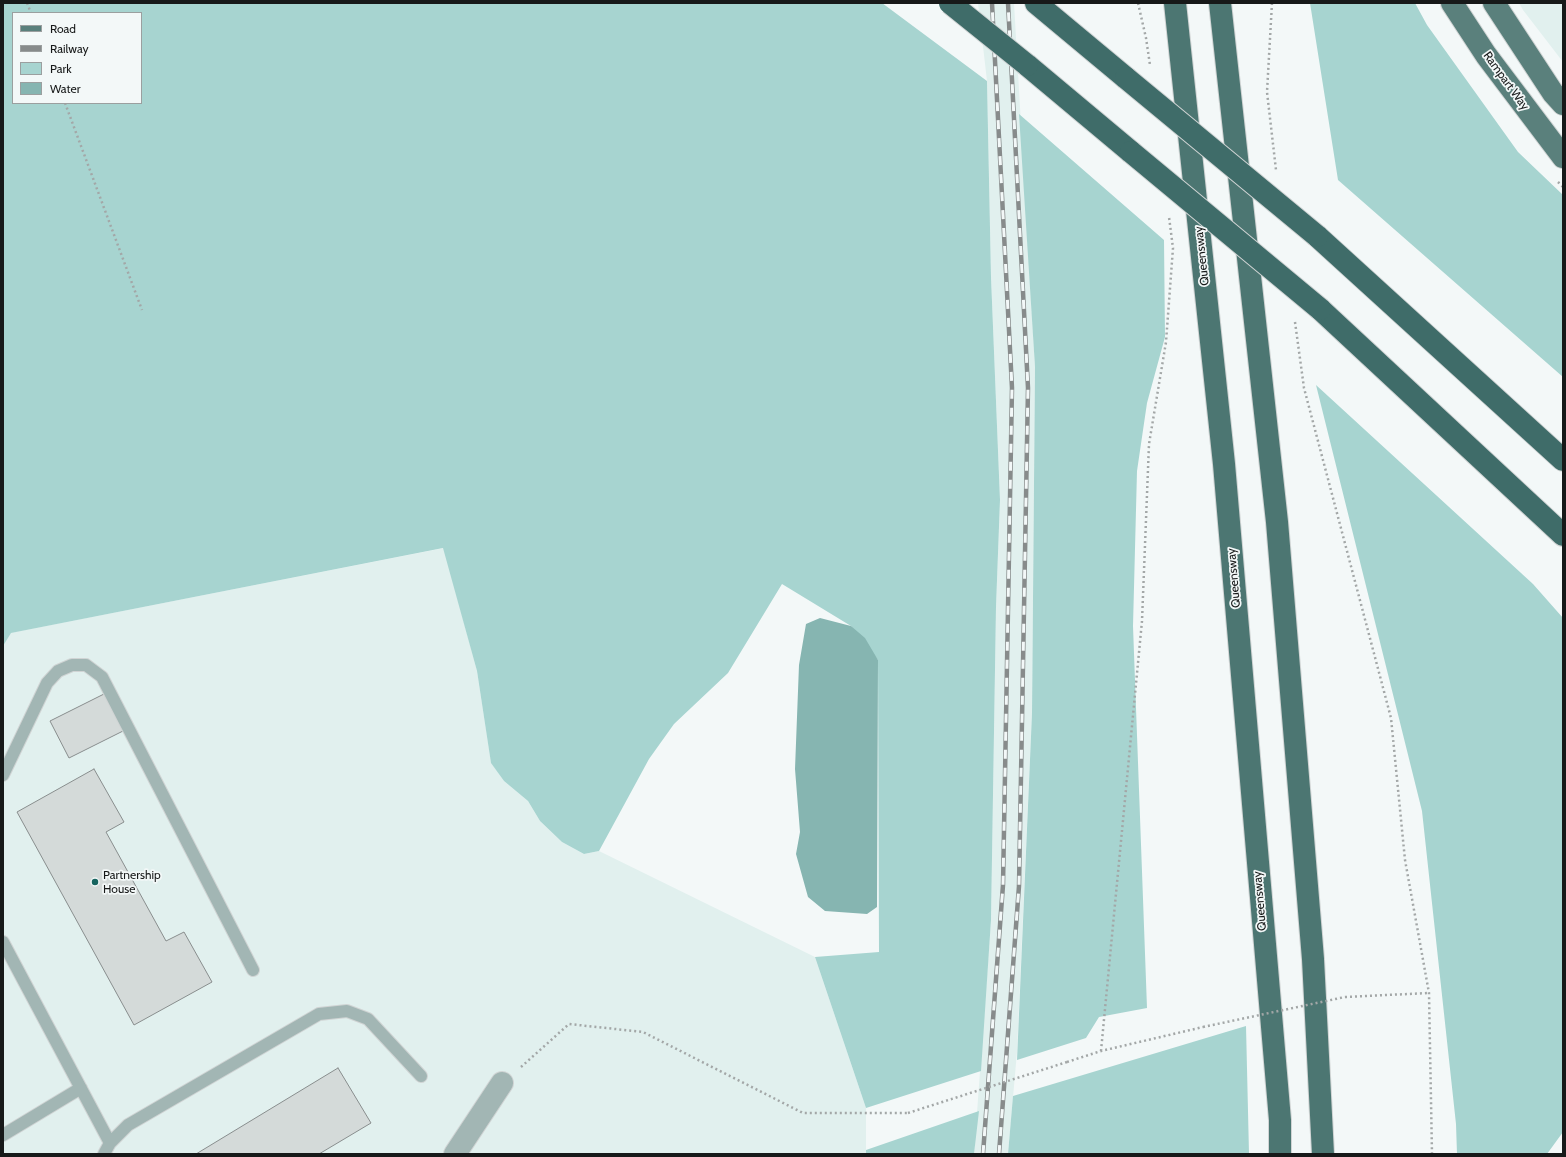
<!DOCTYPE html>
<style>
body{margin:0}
#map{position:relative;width:1566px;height:1157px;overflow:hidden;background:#f3f8f8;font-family:Cabin,sans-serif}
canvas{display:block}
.frame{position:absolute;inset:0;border:4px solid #171919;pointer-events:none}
.legend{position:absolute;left:12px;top:12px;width:130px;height:92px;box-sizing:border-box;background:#f3f8f8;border:1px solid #9b9f9f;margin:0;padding:5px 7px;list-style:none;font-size:12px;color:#171919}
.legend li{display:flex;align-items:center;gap:8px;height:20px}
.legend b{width:20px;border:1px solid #9b9f9f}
</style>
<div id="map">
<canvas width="1566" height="1157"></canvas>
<div class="frame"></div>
<ul class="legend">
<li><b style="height:5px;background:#5a807c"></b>Road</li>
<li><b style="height:5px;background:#878b8b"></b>Railway</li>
<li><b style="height:11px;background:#a7d4d0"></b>Park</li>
<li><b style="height:11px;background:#86b5b1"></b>Water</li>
</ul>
</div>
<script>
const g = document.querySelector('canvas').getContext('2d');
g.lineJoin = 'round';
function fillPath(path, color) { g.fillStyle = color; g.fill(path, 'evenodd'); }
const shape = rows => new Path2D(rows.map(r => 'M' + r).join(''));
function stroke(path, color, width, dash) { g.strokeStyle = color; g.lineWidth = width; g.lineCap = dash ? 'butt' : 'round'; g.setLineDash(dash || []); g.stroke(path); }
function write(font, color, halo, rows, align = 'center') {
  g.font = font + ' Cabin,sans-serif'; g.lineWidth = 3.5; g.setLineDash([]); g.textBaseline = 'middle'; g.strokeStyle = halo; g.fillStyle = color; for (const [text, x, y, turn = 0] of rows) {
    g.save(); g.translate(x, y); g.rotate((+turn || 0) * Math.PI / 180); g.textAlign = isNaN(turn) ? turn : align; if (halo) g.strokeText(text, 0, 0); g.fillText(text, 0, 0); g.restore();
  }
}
fillPath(shape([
 [978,3,1014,3,1035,367,1032,713,1017,1052,1008,1154,974,1154,991,920,996,607,1000,500,991,277,987,81],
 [1519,3,1563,3,1563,62,1523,10],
 [444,548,477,671,491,762,504,781,528,801,540,821,562,842,584,854,599,851,815,957,866,1108,866,1154,3,1154,3,646,10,633]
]), '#e1f0ee');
fillPath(shape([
 [3,3,882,3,987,81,991,277,1000,500,996,607,991,920,981,1071,866,1108,815,957,879,952,878,660,851,626,782,584,728,673,674,724,649,759,599,851,584,854,562,842,540,821,528,801,504,781,491,763,477,671,443,548,11,633,3,646],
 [13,13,141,13,141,103,13,103],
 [1310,3,1415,3,1427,25,1518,152,1563,195,1563,377,1338,180],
 [1019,114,1164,240,1165,337,1147,403,1137,471,1133,626,1147,1008,1099,1017,1086,1038,1017,1060,1032,713,1035,367],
 [1316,385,1533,584,1563,618,1563,1132,1547,1154,1457,1154,1456,1124,1422,811],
 [1246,1026,1249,1154,1008,1154,1013,1096],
 [979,1111,974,1154,866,1154,866,1150]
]), '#a7d4d0');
fillPath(shape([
 [820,618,851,626,865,638,878,660,877,907,867,914,825,911,808,897,796,854,800,832,795,769,799,665,806,624]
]), '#86b5b1');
const building = shape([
 [106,693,125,730,69,758,50,721,106,693],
 [94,769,124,822,106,832,166,941,184,932,212,982,134,1025,17,812,94,769],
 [338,1068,371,1123,319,1154,196,1154,338,1068]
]);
fillPath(building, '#d4dad9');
stroke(building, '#898e8e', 1);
const service = shape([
 [3,775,47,683,58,671,72,665,86,665,102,677,253,970],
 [3,942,110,1143],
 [3,1135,81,1088],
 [104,1154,110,1143,128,1125,319,1014,347,1011,368,1019,421,1076]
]);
const minor = shape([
 [455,1154,502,1083]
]);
const primary = shape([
 [1452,3,1486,55,1563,157],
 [1494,3,1553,93,1563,104]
]);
const trunk = shape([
 [1175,3,1224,464,1280,1120,1280,1154],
 [1220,3,1277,522,1313,959,1323,1154]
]);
const motorway = shape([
 [1036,3,1126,78],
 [1027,65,1131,152],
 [1317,236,1563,460],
 [1320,309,1563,535]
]);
stroke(service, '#d0d4d4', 14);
stroke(minor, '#d0d4d4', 24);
stroke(primary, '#d0d4d4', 24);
stroke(trunk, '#d0d4d4', 24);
stroke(motorway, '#d0d4d4', 24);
stroke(shape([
 [27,3,31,13],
 [1138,3,1146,38,1150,65],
 [1272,3,1267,92,1276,170],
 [65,103,142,310],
 [1558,182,1563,187],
 [1295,322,1304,388,1391,718,1405,860,1429,993,1432,1154],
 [1345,997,1429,993],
 [1101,1051,1142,621,1149,444,1166,342,1173,248,1169,217],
 [1067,1062,1101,1051,1203,1027],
 [521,1067,569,1024,643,1032,803,1113,908,1113]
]), '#a3a7a7', 2.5, [2, 3]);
stroke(service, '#a2b6b4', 12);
stroke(minor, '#a2b6b4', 22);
stroke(primary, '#5a807c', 22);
stroke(trunk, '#4c7672', 22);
stroke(motorway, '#3f6c69', 22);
const rail = shape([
 [983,1154,1003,885,1012,388,992,3],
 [999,1154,1019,886,1028,388,1008,3]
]);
stroke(rail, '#878b8b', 4.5);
stroke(rail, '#f3f8f8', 3, [9]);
const motorwayBridge = shape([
 [950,3,1027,65],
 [1126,78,1317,236],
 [1131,152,1320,309]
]);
stroke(motorwayBridge, '#d0d4d4', 24, []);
stroke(shape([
 [1203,1027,1345,997],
 [908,1113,1067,1062]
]), '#a3a7a7', 2.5, [2, 3]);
stroke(motorwayBridge, '#3f6c69', 22);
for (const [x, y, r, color] of [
 [95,882,4,"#16645f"]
]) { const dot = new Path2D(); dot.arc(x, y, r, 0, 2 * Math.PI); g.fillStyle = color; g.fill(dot); stroke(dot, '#f3f8f8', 1.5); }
write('12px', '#171919', '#f3f8f8', [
 ["Rampart Way",1506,81,54],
 ["Queensway",1202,256,-96],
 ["Queensway",1234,578,-95],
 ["Queensway",1260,901,-95]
]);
write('12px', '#171919', '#f3f8f8', [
 ["Partnership",103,875],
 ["House",103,889]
], 'left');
</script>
